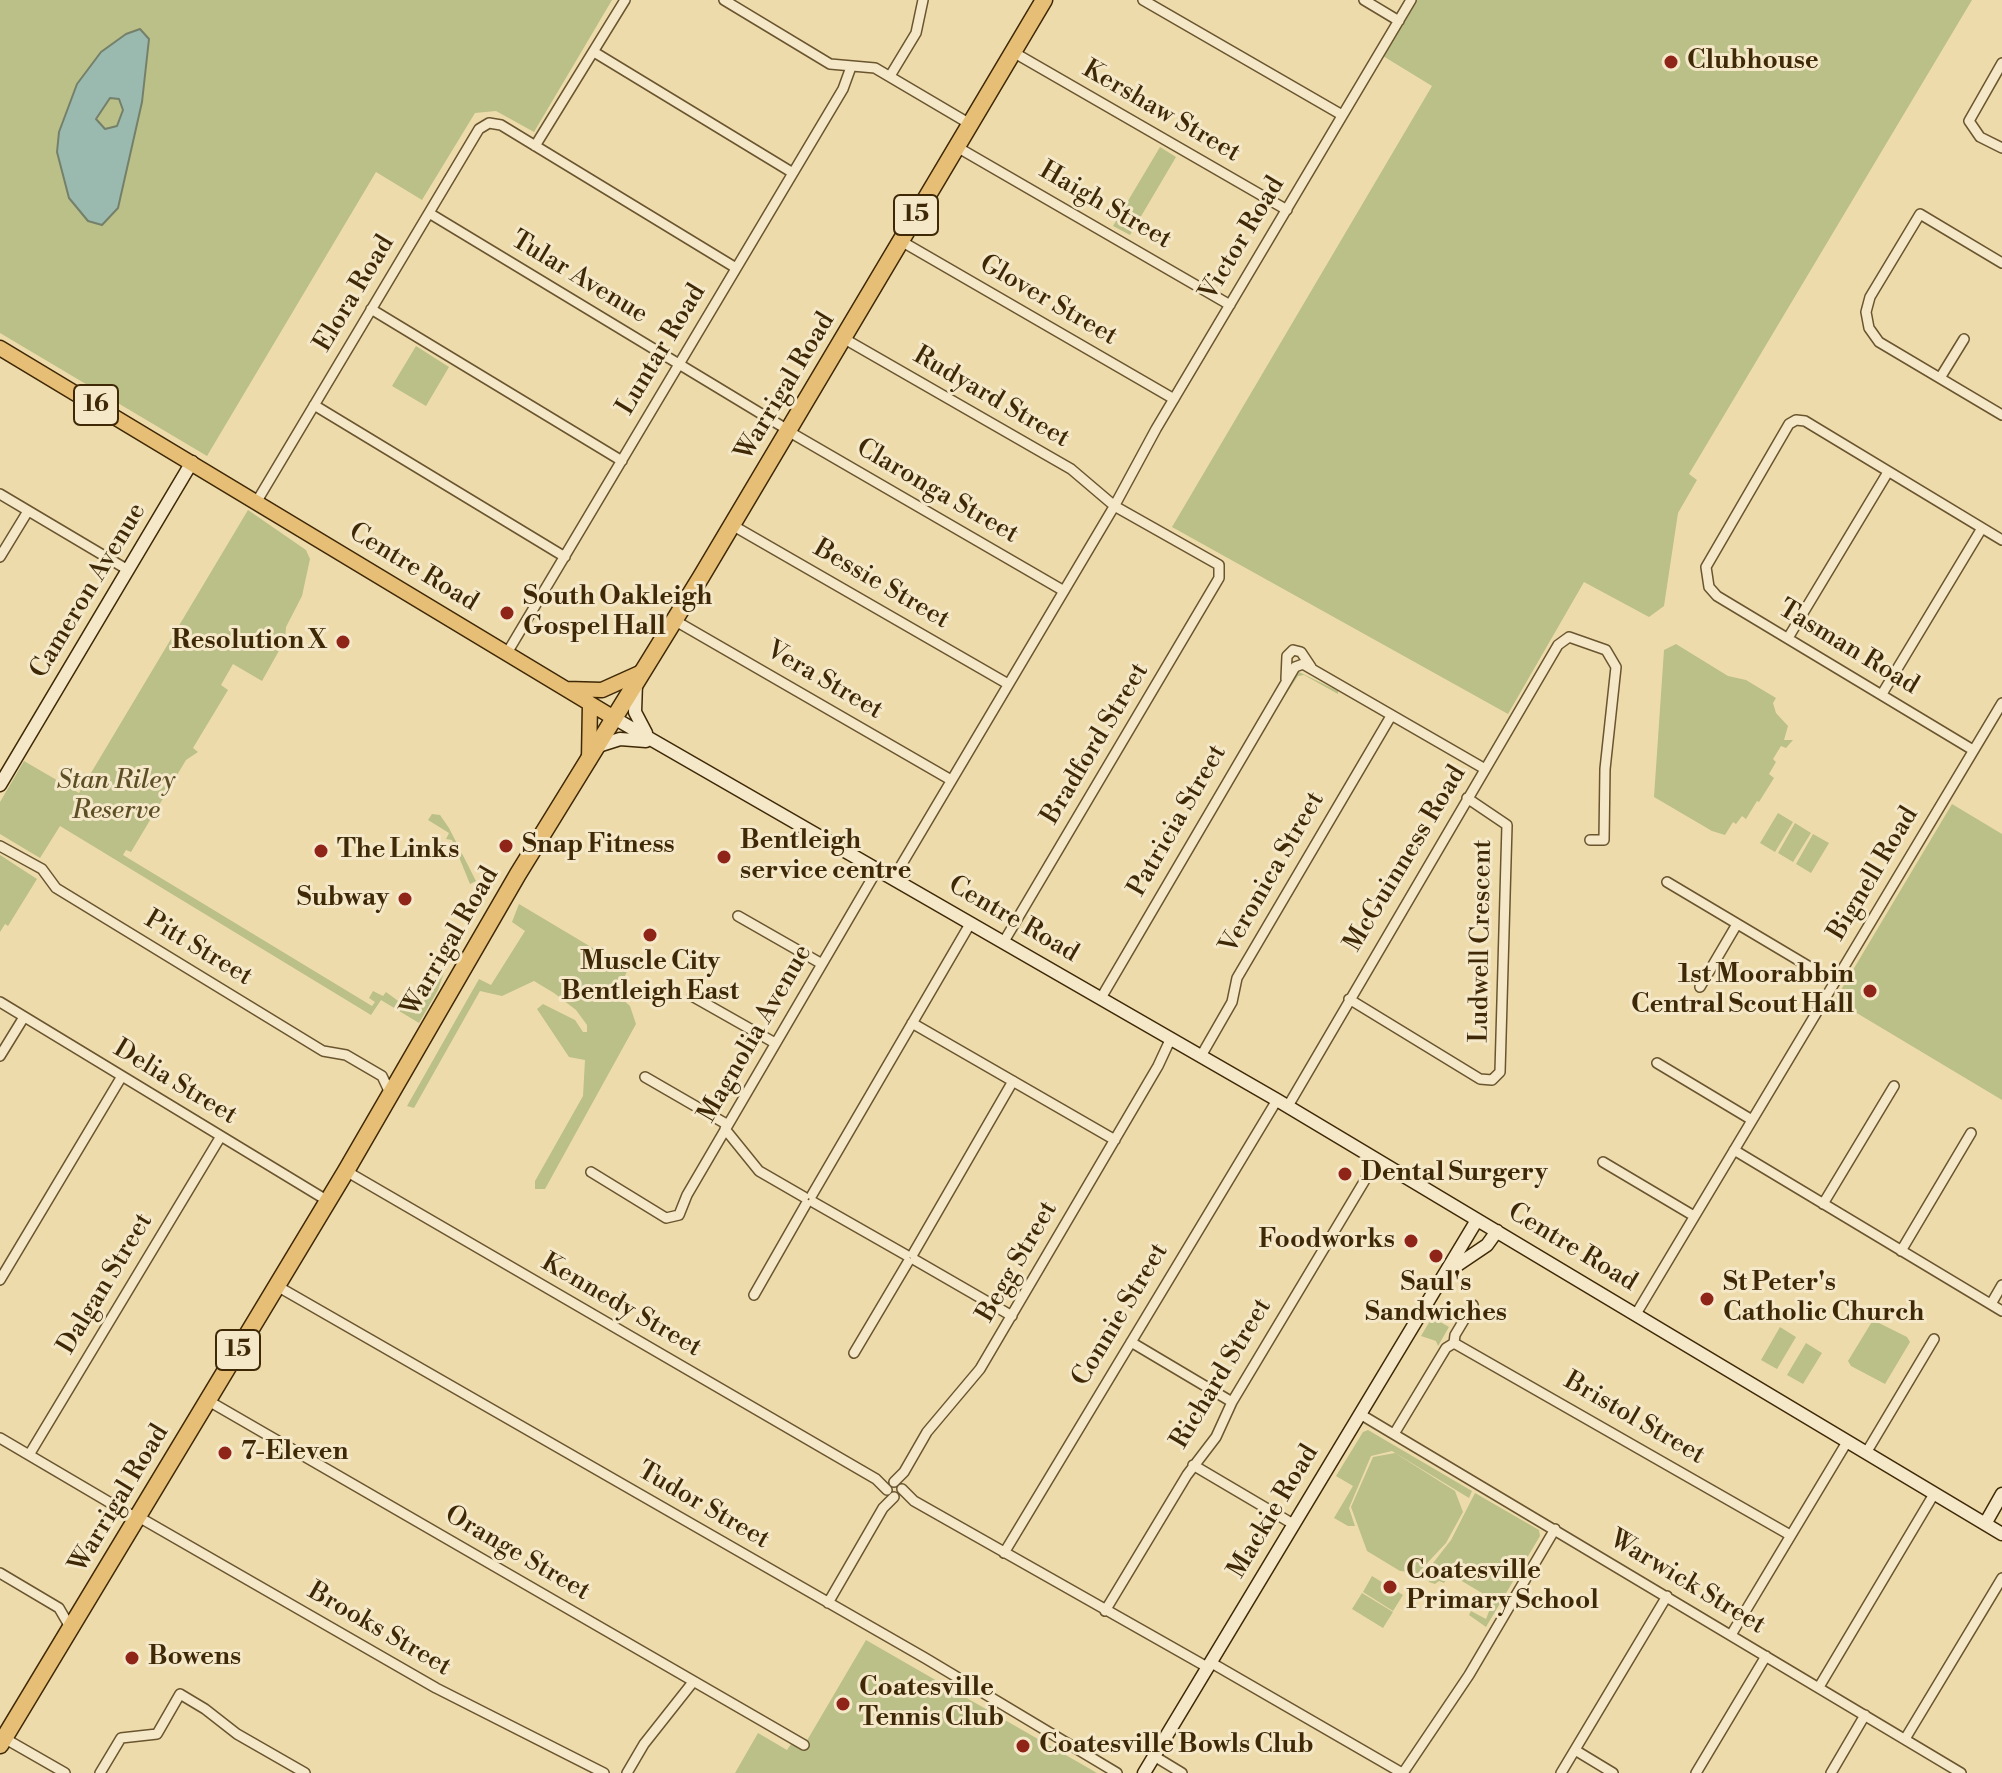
<!DOCTYPE html>
<style>
body{margin:0}
canvas{display:block;background:#eedbab}
</style>
<canvas width="2002" height="1773"></canvas>
<script>
const g = document.querySelector('canvas').getContext('2d');
g.lineJoin = 'round';
function fillPath(path, color) { g.fillStyle = color; g.fill(path, 'evenodd'); }
const shape = rows => new Path2D(rows.map(r => 'M' + r).join(''));
function stroke(path, color, width, dash) { g.strokeStyle = color; g.lineWidth = width; g.lineCap = dash ? 'butt' : 'round'; g.setLineDash(dash || []); g.stroke(path); }
function write(font, color, halo, rows, align = 'center') {
  g.font = font + ' "Libre Bodoni",serif'; g.lineWidth = 6; g.setLineDash([]); g.textBaseline = 'middle'; g.strokeStyle = halo; g.fillStyle = color; for (const [text, x, y, turn = 0] of rows) {
    g.save(); g.translate(x, y); g.rotate((+turn || 0) * Math.PI / 180); g.textAlign = isNaN(turn) ? turn : align; if (halo) g.strokeText(text, 0, 0); g.fillText(text, 0, 0); g.restore();
  }
}
fillPath(shape([
 [0,0,612,0,534,132,496,111,475,113,422,200,376,172,207,456,0,333],
 [1416,0,1972,0,1689,474,1697,480,1678,513,1664,606,1649,617,1584,582,1508,714,1172,527,1432,86,1383,56],
 [1160,147,1176,157,1130,235,1113,226],
 [416,346,449,367,426,406,392,386],
 [248,510,306,550,310,559,302,596,286,627,285,640,262,681,233,664,221,685,228,690,193,748,198,752,186,760,131,852,126,850,123,855,372,1006,375,1002,369,998,373,991,383,996,386,992,416,1014,447,964,438,990,419,1023,381,1000,371,1015,60,826,40,858,0,834,0,802,24,761,79,793],
 [1676,644,1728,676,1746,680,1776,698,1773,703,1776,713,1788,726,1784,740,1793,740,1786,748,1781,746,1773,759,1776,762,1769,774,1774,778,1759,802,1757,801,1746,819,1742,816,1736,824,1733,822,1725,835,1712,831,1654,797,1664,650],
 [1299,672,1338,691,1338,694,1304,675,1298,676,1278,706],
 [1952,804,2002,834,2002,1100,1835,1000],
 [1778,813,1793,822,1775,852,1760,843],
 [432,814,440,815,449,828,476,881,470,884,452,840,446,839,449,833,428,820],
 [1795,823,1811,833,1793,862,1778,853],
 [1813,834,1829,843,1811,873,1796,864],
 [0,855,37,879,8,926,5,924,0,932],
 [519,904,628,969,624,978,612,990,630,1006,636,1024,545,1189,535,1189,535,1181,583,1096,585,1060,569,1057,537,1009,543,1004,575,1020,583,1032,587,1032,587,1025,576,1010,554,993,534,981,502,996,480,991,414,1108,407,1106,479,979,491,985,525,931,512,922],
 [1434,1314,1435,1319,1449,1327,1438,1346,1436,1341,1421,1336],
 [1873,1320,1907,1337,1910,1342,1885,1384,1851,1366,1848,1361],
 [1780,1327,1796,1337,1777,1369,1761,1360],
 [1806,1343,1822,1353,1803,1384,1787,1375],
 [1368,1430,1472,1491,1469,1498,1392,1451,1371,1456,1349,1508,1355,1526,1348,1526,1334,1518,1353,1486,1336,1476,1363,1432],
 [1395,1453,1455,1491,1463,1512,1446,1543,1418,1573,1400,1571,1367,1551,1351,1507,1373,1457],
 [1475,1493,1539,1530,1540,1536,1486,1627,1469,1615,1471,1611,1486,1619,1495,1596,1487,1596,1450,1574,1444,1583,1439,1581,1435,1584,1429,1582,1426,1572,1451,1540],
 [1372,1576,1403,1595,1393,1611,1363,1592],
 [1362,1593,1393,1612,1383,1628,1352,1609],
 [866,1640,1097,1773,735,1773,758,1733,787,1750,791,1744,802,1749]
]), '#bac087');
const water = shape([
 [140,29,149,39,142,102,118,208,102,225,88,221,69,198,57,152,59,132,77,84,101,52,126,34,140,29],
 [110,98,119,99,123,110,117,126,105,129,96,119,110,98]
]);
fillPath(water, '#9abaaf');
stroke(water, '#75806b', 2);
const street = shape([
 [724,0,830,64,875,68,970,124],
 [1143,0,1342,115],
 [1364,0,1399,21],
 [594,52,793,173],
 [1013,52,1287,210],
 [2002,63,1969,121,1980,137,2002,148],
 [890,76,916,33,923,0],
 [535,146,625,0],
 [957,147,1230,305],
 [429,213,788,430],
 [901,241,1174,399],
 [2002,263,1920,214,1870,297,1866,312,1869,328,1879,342,2002,415],
 [371,309,622,461],
 [843,338,1071,469,1111,503],
 [1940,378,1964,339],
 [314,405,565,557],
 [788,431,1064,591],
 [0,494,128,570],
 [257,501,479,129,489,123,501,125,736,268],
 [1116,503,1156,429,1411,0],
 [732,525,1008,684],
 [0,557,28,511],
 [674,620,951,780],
 [1788,638,1888,472],
 [507,653,843,89,851,67],
 [1286,679,1287,656,1293,650,1301,652,1311,667],
 [1882,694,1982,528],
 [1973,750,1717,596,1709,587,1706,567,1789,424,1796,420,1805,421,2002,540],
 [0,846,42,869,56,888,323,1051,346,1055,382,1076,390,1093],
 [893,879,1112,510],
 [1667,882,1835,982],
 [738,916,822,964],
 [1003,943,1219,578,1219,565,1118,508],
 [1700,987,1737,924],
 [692,996,775,1043],
 [1101,998,1295,667,1303,664,1485,769],
 [1349,999,1480,1079,1492,1080,1500,1072,1507,825,1467,798],
 [0,1002,328,1201],
 [912,1023,1115,1140],
 [0,1056,24,1017],
 [1201,1056,1232,1002,1237,978,1391,716],
 [1657,1063,1752,1120],
 [645,1077,728,1125],
 [1288,1106,1558,645,1569,637,1606,650,1616,667,1605,769,1604,840,1590,840],
 [725,1129,759,1171,804,1197],
 [1734,1150,2002,1311],
 [1603,1162,1694,1216],
 [346,1171,876,1479,887,1490],
 [591,1172,666,1218,679,1215,687,1195,877,870],
 [812,1195,970,924],
 [813,1202,906,1255],
 [1823,1204,1894,1086],
 [1901,1251,1971,1133],
 [913,1254,1013,1081],
 [915,1260,1012,1316],
 [0,1280,122,1076],
 [277,1286,925,1658,1117,1773],
 [754,1295,806,1204],
 [1991,1304,2002,1285],
 [1636,1314,2002,703],
 [1131,1342,1232,1402],
 [1454,1343,1790,1535],
 [854,1353,908,1262],
 [207,1400,804,1745],
 [1360,1414,1961,1773],
 [1394,1434,1446,1348,1454,1343,1455,1335,1473,1305],
 [0,1438,136,1518],
 [1866,1453,1934,1339],
 [29,1455,221,1136],
 [1193,1465,1293,1524],
 [894,1482,904,1472,927,1432,980,1369,1158,1066,1171,1038],
 [902,1489,914,1501,1207,1667],
 [137,1516,436,1688,604,1773],
 [1004,1553,1277,1100],
 [0,1573,59,1608,70,1627],
 [828,1603,883,1508,894,1497],
 [1105,1611,1187,1475,1216,1437,1232,1402,1377,1160],
 [1731,1635,1847,1442],
 [1210,1662,1402,1773],
 [1819,1687,1934,1494],
 [4,1738,65,1773],
 [1905,1739,2002,1578],
 [1575,1750,1613,1773],
 [1154,1756,1182,1773],
 [100,1773,121,1738,157,1734,180,1694,205,1709,237,1734,305,1773],
 [627,1773,644,1744,693,1682],
 [1403,1773,1469,1675,1555,1529],
 [1561,1773,1667,1596],
 [1696,1773,1766,1656],
 [1831,1773,1865,1715]
]);
const secondary = shape([
 [636,682,635,712,646,733],
 [614,718,1277,1100,2002,1534],
 [598,746,620,739,646,741],
 [0,785,192,462],
 [1447,1272,1487,1245,1497,1231],
 [1985,1524,2002,1494],
 [1144,1773,1477,1220]
]);
const primary = shape([
 [0,348,614,718],
 [566,689,602,690,642,672],
 [589,760,590,704]
]);
const highway = shape([
 [0,1745,346,1171,518,874,701,577,1044,0]
]);
stroke(street, '#6a552f', 12);
stroke(secondary, '#3e2806', 15);
stroke(primary, '#3e2806', 17);
stroke(highway, '#3e2806', 19);
stroke(street, '#f4e8c8', 9);
stroke(secondary, '#f4e8c8', 12);
stroke(primary, '#e7be76', 14);
stroke(highway, '#e7be76', 16);
for (const [x, y, r, color] of [
 [1671,62,8,"#8f2418"],
 [507,613,8,"#8f2418"],
 [343,642,8,"#8f2418"],
 [506,846,8,"#8f2418"],
 [321,851,8,"#8f2418"],
 [724,857,8,"#8f2418"],
 [405,899,8,"#8f2418"],
 [650,935,8,"#8f2418"],
 [1870,991,8,"#8f2418"],
 [1345,1174,8,"#8f2418"],
 [1411,1241,8,"#8f2418"],
 [1436,1256,8,"#8f2418"],
 [1707,1299,8,"#8f2418"],
 [225,1453,8,"#8f2418"],
 [1390,1587,8,"#8f2418"],
 [132,1658,8,"#8f2418"],
 [843,1704,8,"#8f2418"],
 [1023,1746,8,"#8f2418"]
]) { const dot = new Path2D(); dot.arc(x, y, r, 0, 2 * Math.PI); g.fillStyle = color; g.fill(dot); stroke(dot, '#f4e8c8', 3); }
for (const [x, y, w] of [
 [916,215,44],
 [96,405,44],
 [238,1350,44]
]) { const box = new Path2D(); box.roundRect(x - w / 2, y - 20, w, 40, 6); g.fillStyle = '#f4e8c8'; g.fill(box); stroke(box, '#3e2806', 2); }
write('bold 24px', '#3e2806', null, [
 ["15",916,215],
 ["16",96,405],
 ["15",238,1350]
]);
write('bold 26px', '#3e2806', '#f4e8c8', [
 ["Clubhouse",1687,62],
 ["South Oakleigh",523,598],
 ["Gospel Hall",523,628],
 ["Resolution X",327,642,"right"],
 ["Bentleigh",740,842],
 ["service centre",740,872],
 ["Snap Fitness",522,846],
 ["The Links",337,851],
 ["Subway",389,899,"right"],
 ["Muscle City",650,963,"center"],
 ["Bentleigh East",650,993,"center"],
 ["1st Moorabbin",1854,976,"right"],
 ["Central Scout Hall",1854,1006,"right"],
 ["Dental Surgery",1361,1174],
 ["Foodworks",1395,1241,"right"],
 ["Saul's",1436,1284,"center"],
 ["Sandwiches",1436,1314,"center"],
 ["St Peter's",1723,1284],
 ["Catholic Church",1723,1314],
 ["7-Eleven",241,1453],
 ["Coatesville",1406,1572],
 ["Primary School",1406,1602],
 ["Bowens",148,1658],
 ["Coatesville",859,1689],
 ["Tennis Club",859,1719],
 ["Coatesville Bowls Club",1039,1746]
], 'left');
write('26px', '#3e2806', '#f4e8c8', [
 ["Kershaw Street",1161,112,30],
 ["Haigh Street",1105,206,30],
 ["Victor Road",1243,239,-59],
 ["Tular Avenue",579,278,31],
 ["Elora Road",355,294,-59],
 ["Glover Street",1048,301,30],
 ["Luntar Road",662,350,-59],
 ["Warrigal Road",786,387,-59],
 ["Rudyard Street",991,398,30],
 ["Claronga Street",937,492,30],
 ["Centre Road",413,568,31],
 ["Bessie Street",881,585,30],
 ["Cameron Avenue",89,591,-59],
 ["Tasman Road",1848,648,31],
 ["Vera Street",824,681,30],
 ["Bradford Street",1096,744,-59],
 ["Patricia Street",1178,821,-60],
 ["McGuinness Road",1406,859,-59],
 ["Veronica Street",1273,873,-60],
 ["Bignell Road",1874,874,-59],
 ["Centre Road",1013,920,30],
 ["Ludwell Crescent",1482,941,-89],
 ["Warrigal Road",451,942,-60],
 ["Pitt Street",198,949,31],
 ["Magnolia Avenue",756,1034,-60],
 ["Delia Street",175,1083,31],
 ["Centre Road",1572,1248,31],
 ["Begg Street",1018,1262,-60],
 ["Dalgan Street",106,1284,-59],
 ["Kennedy Street",621,1306,30],
 ["Connie Street",1121,1315,-59],
 ["Richard Street",1222,1374,-59],
 ["Bristol Street",1634,1419,30],
 ["Warrigal Road",120,1499,-59],
 ["Tudor Street",703,1506,30],
 ["Mackie Road",1274,1512,-59],
 ["Orange Street",517,1554,30],
 ["Warwick Street",1687,1583,31],
 ["Brooks Street",379,1630,30]
]);
write('italic 26px', '#5d4e26', '#f4e8c8', [
 ["Stan Riley",116,782],
 ["Reserve",116,812]
]);
</script>
